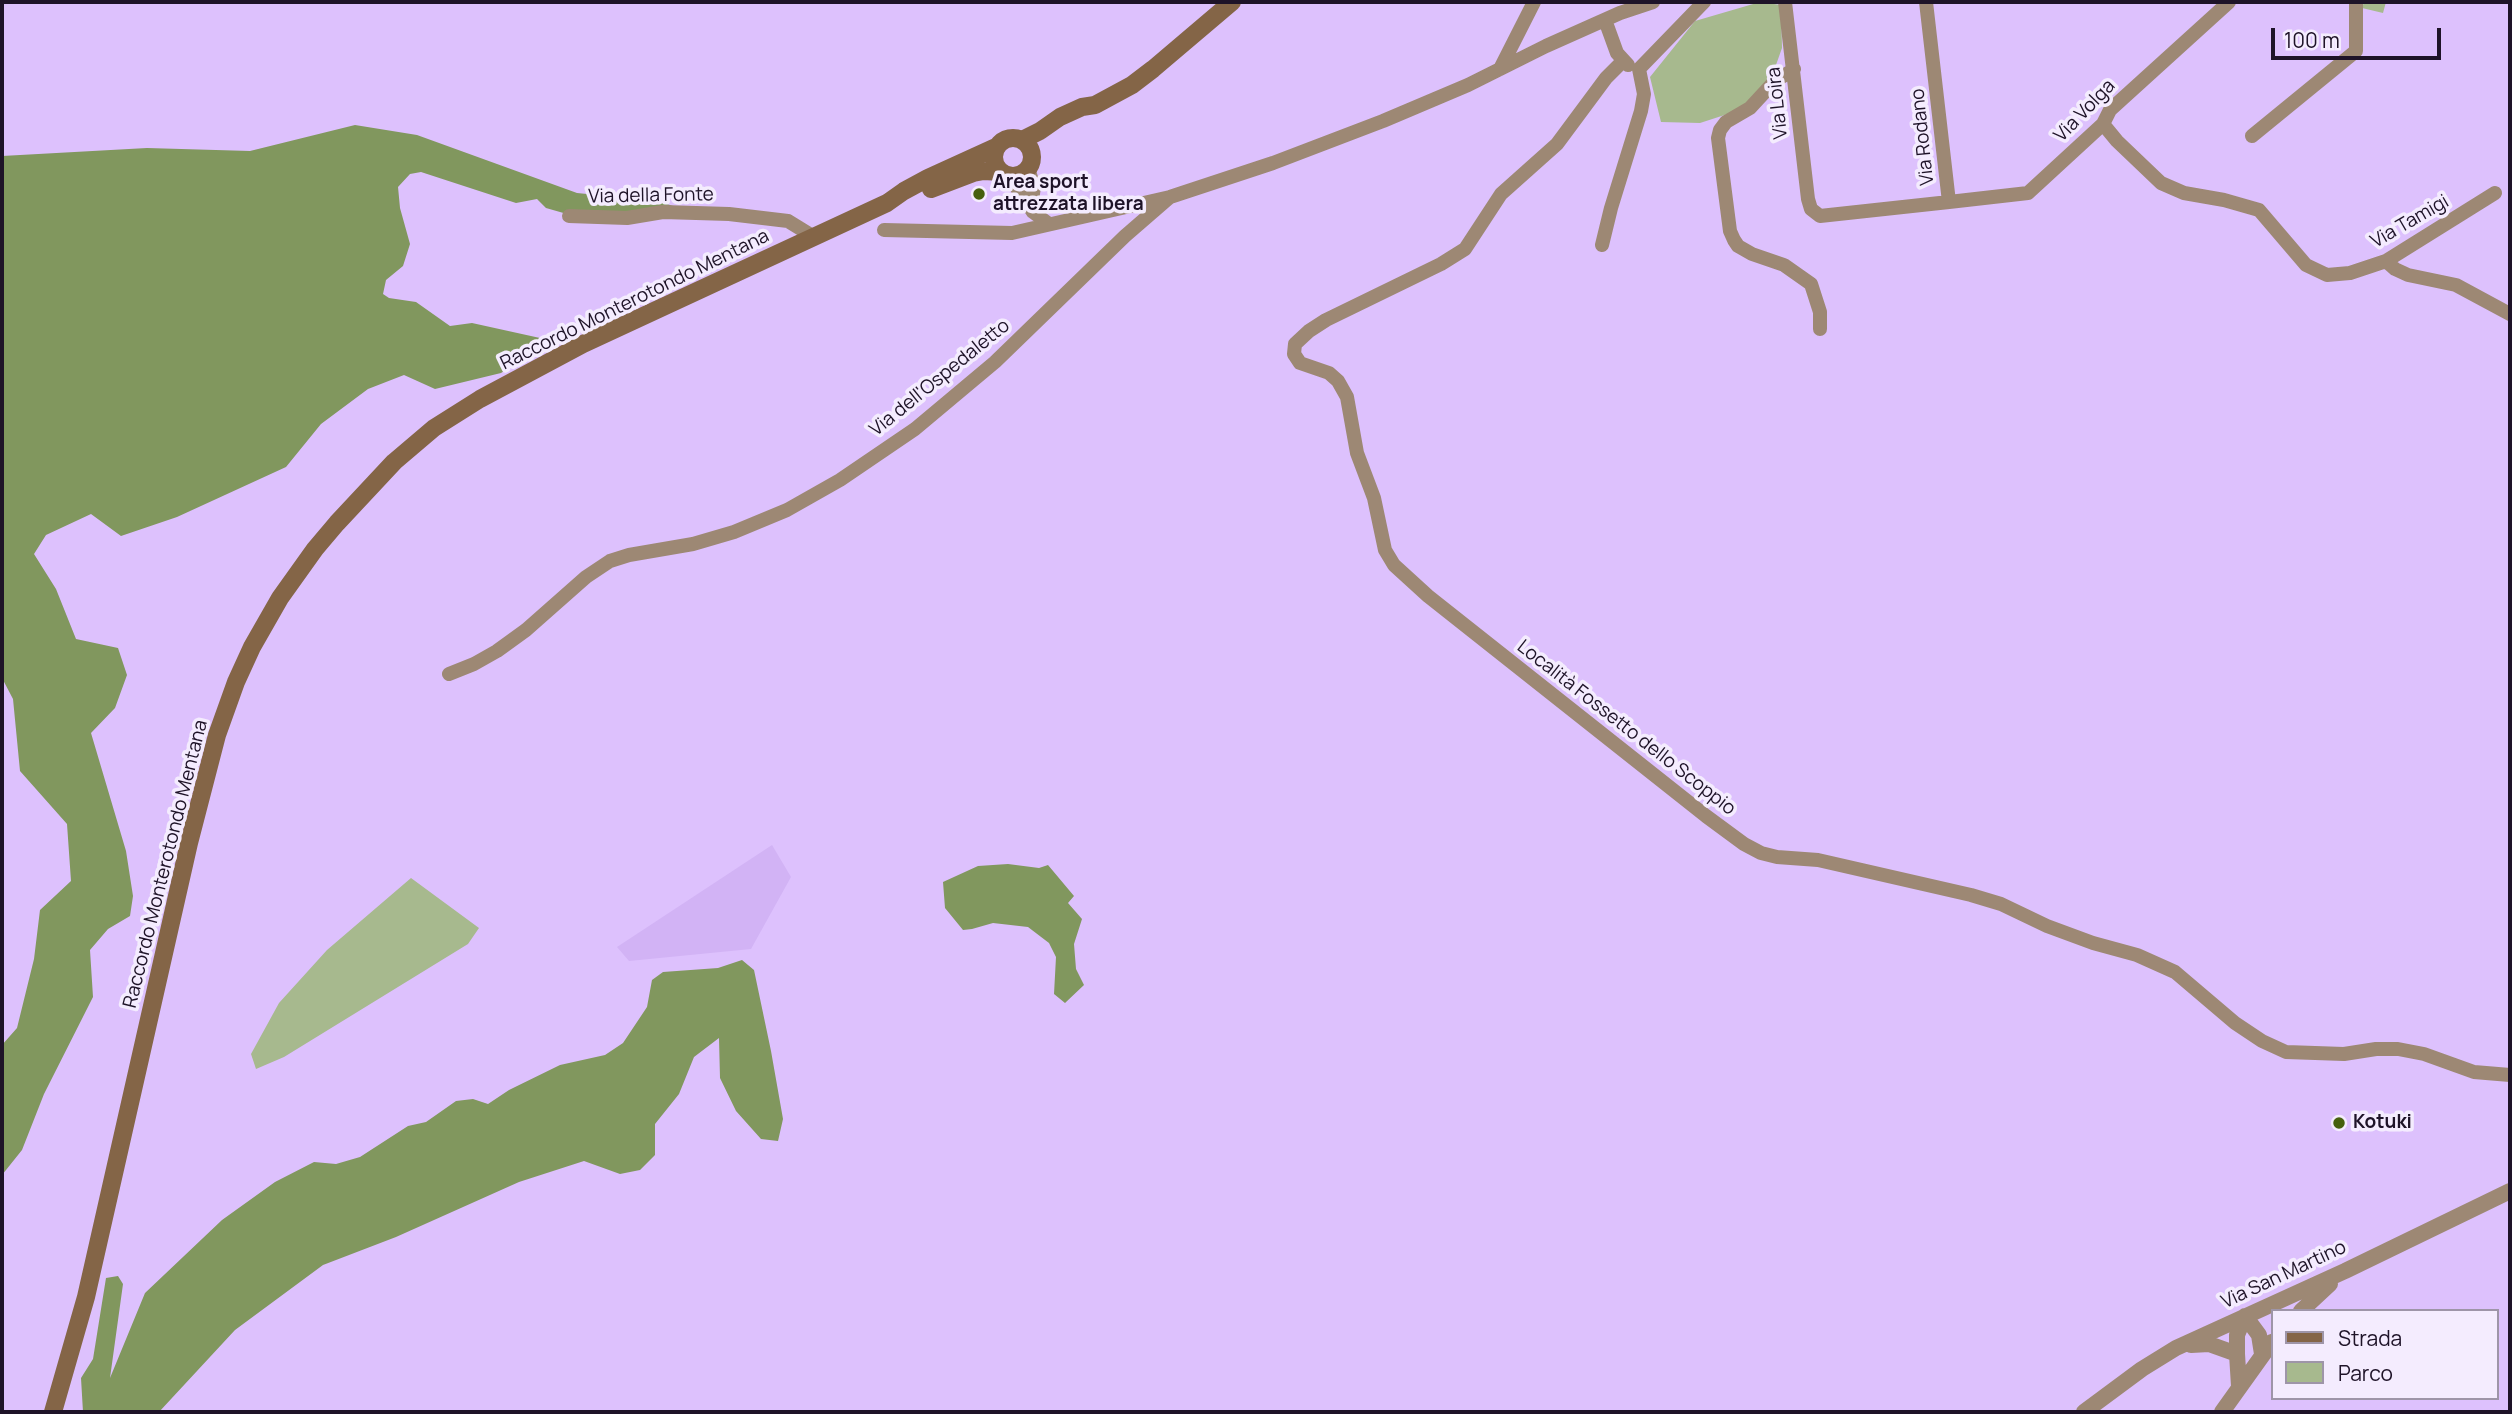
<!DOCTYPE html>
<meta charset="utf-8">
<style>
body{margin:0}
#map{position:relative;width:2512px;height:1414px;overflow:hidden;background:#ddc1fd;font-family:Manrope,sans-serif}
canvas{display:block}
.frame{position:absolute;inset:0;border:4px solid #1e1328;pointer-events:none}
.legend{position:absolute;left:2271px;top:1309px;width:228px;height:91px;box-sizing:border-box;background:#f4ecfe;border:2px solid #9e95a8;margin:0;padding:9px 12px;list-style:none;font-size:21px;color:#1e1328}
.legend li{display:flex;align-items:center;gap:14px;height:35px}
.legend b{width:35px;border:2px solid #9e95a8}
.scale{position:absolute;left:2271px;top:28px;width:170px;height:32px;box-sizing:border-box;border:4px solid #1e1328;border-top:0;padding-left:9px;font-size:21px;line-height:24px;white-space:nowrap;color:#1e1328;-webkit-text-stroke:5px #f4ecfe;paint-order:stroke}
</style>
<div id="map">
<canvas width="2512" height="1414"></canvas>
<div class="frame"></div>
<ul class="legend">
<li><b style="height:9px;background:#846547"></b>Strada</li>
<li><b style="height:19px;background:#a7b98e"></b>Parco</li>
</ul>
<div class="scale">100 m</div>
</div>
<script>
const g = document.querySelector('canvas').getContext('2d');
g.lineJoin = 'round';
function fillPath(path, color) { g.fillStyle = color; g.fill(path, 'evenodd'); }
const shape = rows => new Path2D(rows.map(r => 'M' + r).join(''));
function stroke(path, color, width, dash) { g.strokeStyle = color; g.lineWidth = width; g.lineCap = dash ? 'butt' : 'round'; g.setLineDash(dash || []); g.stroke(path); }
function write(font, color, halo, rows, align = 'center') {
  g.font = font + ' Manrope,sans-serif'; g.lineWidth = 7; g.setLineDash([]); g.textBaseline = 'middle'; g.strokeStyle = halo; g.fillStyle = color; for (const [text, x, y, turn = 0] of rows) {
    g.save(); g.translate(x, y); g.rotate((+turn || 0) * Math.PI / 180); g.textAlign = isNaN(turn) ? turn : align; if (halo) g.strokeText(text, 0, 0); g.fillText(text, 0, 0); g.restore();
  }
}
fillPath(shape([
 [772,845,791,877,751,949,629,961,617,947]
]), '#d2b3f5');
fillPath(shape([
 [1760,2,1781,5,1782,48,1771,79,1740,110,1700,123,1661,122,1650,77,1695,21],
 [2364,2,2386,2,2383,13,2362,8],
 [411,878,479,928,468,944,284,1057,256,1069,251,1054,279,1003,327,950]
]), '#a7b98e');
fillPath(shape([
 [355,125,417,135,577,193,657,201,673,206,630,213,567,214,546,208,537,199,516,203,421,172,410,174,398,187,400,208,410,244,403,266,386,280,383,294,389,298,416,302,450,326,472,323,540,338,543,345,501,373,435,389,404,375,368,389,321,424,286,467,177,517,121,536,91,514,46,535,34,554,56,589,76,639,118,648,127,675,115,708,91,733,126,851,133,896,130,916,108,929,90,950,93,997,44,1094,22,1150,2,1175,2,1045,17,1028,34,959,40,910,71,881,67,824,20,771,13,699,2,678,2,156,147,148,250,151],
 [1008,864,1039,868,1048,865,1074,896,1068,903,1082,919,1074,944,1076,969,1084,985,1065,1003,1054,994,1056,957,1049,943,1028,927,993,923,972,929,963,930,945,908,943,882,978,866],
 [742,960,754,970,771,1051,783,1119,778,1141,761,1139,736,1111,720,1078,719,1038,694,1057,679,1094,655,1124,655,1155,640,1170,620,1174,584,1161,519,1182,396,1237,323,1265,235,1330,159,1412,83,1412,81,1378,93,1359,106,1278,118,1276,123,1284,110,1378,145,1293,222,1220,275,1182,314,1162,336,1164,360,1157,408,1126,426,1122,456,1101,473,1099,488,1104,509,1090,560,1065,605,1055,623,1043,647,1007,652,980,663,972,718,968]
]), '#81975e');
stroke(shape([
 [1785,2,1808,199,1811,209,1820,216,1949,202,1926,2],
 [1605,20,1617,53,1628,65],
 [1623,61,1606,78,1557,144,1501,194,1465,249,1441,264,1326,320,1309,331,1295,344,1294,354,1300,363,1329,373,1338,381,1347,397,1357,453,1374,498,1385,550,1394,565,1428,596,1706,816,1744,844,1761,853,1777,857,1818,860,1971,895,2001,904,2047,926,2093,943,2137,955,2175,972,2235,1023,2262,1041,2286,1052,2344,1054,2376,1049,2398,1049,2424,1054,2474,1072,2510,1075],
 [1500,69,1534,2],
 [1639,69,1704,2],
 [1794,69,1774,82,1750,108,1726,122,1720,130,1718,138,1730,231,1734,240,1738,246,1752,254,1784,265,1811,284,1820,312,1820,329],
 [2103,124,2117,141,2161,183,2184,193,2224,200,2259,210,2306,265,2327,275,2350,273,2386,261,2495,193],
 [2252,136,2356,51,2356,2],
 [1028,168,1034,187,1031,207],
 [1009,176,1033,212,1049,224],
 [1949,202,2028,193,2103,124,2110,110,2229,2],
 [569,216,627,218,663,212,729,214,788,221,814,237],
 [884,230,1012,233,1170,197,1273,163,1383,121,1468,85,1546,46,1620,13,1653,2],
 [1602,245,1611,208,1641,111,1644,94,1639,69],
 [2386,261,2395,269,2408,275,2456,285,2510,314],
 [449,674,474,664,497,651,526,630,586,577,610,561,629,555,693,544,734,532,787,510,840,480,915,429,995,362,1125,236,1170,197]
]), '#9d8874', 14);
stroke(shape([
 [2301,1311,2330,1284],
 [2191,1345,2209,1344,2237,1354,2239,1386],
 [2237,1354,2237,1335,2245,1316,2259,1335,2262,1354],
 [2084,1412,2142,1369,2176,1348,2345,1271,2510,1191],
 [2222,1412,2272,1342]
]), '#9d8874', 16);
stroke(shape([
 '994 157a19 19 0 1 1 38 0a19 19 0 1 1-38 0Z',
 [1022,140,1040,131,1060,117,1082,107,1095,105,1132,85,1153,69,1232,2],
 [931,189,973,173,984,171,1001,172],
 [53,1412,86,1297,189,843,217,735,236,682,252,647,280,598,315,549,337,523,394,462,434,428,480,399,583,344,887,203,904,191,928,178,996,147]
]), '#846547', 18);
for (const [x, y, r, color] of [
 [979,194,7,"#46600e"],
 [2339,1123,7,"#46600e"]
]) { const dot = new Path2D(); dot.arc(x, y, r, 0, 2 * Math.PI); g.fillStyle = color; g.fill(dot); stroke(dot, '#f4ecfe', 2.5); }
write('19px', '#1e1328', '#f4ecfe', [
 ["Via Loira",1778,103,-96],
 ["Via Volga",2085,111,-46],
 ["Via Rodano",1923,137,-96],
 ["Via della Fonte",651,196,-1],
 ["Via Tamigi",2410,222,-30],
 ["Raccordo Monterotondo Mentana",635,300,-26],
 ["Via dell'Ospedaletto",940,378,-39],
 ["Località Fossetto dello Scoppio",1626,728,38],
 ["Raccordo Monterotondo Mentana",166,864,-76],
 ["Via San Martino",2284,1275,-25]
]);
write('bold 19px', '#1e1328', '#f4ecfe', [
 ["Area sport",993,183],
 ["attrezzata libera",993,205],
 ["Kotuki",2353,1123]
], 'left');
</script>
